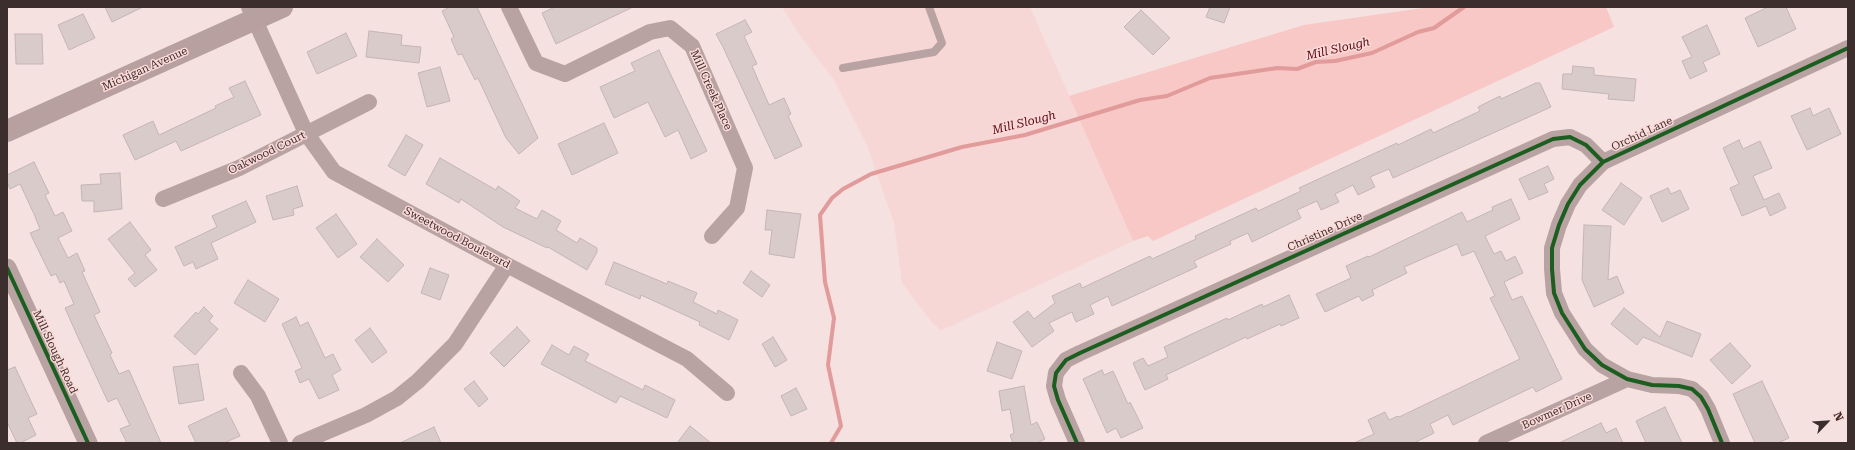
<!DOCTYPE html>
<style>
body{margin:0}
#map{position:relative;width:1855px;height:450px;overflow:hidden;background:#f4e1e0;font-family:"Roboto Serif",serif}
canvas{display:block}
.frame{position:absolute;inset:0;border:8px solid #3b2e2d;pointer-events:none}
.north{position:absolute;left:1807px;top:402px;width:40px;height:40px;-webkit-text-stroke:3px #fcdad8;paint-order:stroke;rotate:65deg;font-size:11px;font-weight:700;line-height:16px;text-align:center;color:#3b2e2d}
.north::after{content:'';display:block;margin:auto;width:14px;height:18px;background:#3b2e2d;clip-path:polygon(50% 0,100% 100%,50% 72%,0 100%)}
</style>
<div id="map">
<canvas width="1855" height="450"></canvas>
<div class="frame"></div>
<div class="north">N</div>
</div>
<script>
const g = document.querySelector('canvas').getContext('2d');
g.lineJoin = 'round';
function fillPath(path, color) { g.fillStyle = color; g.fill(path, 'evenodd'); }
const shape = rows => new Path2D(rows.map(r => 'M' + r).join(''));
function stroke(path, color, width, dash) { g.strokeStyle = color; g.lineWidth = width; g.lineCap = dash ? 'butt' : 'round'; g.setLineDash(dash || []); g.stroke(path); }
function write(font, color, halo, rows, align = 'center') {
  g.font = font + ' "Roboto Serif",serif'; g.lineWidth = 3; g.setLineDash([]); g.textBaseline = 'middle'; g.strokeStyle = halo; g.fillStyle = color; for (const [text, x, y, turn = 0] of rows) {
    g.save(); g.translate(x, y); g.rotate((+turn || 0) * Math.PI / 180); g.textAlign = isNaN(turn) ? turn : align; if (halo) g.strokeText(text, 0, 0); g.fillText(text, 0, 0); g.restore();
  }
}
fillPath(shape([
 [782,7,1030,7,1133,241,940,331,936,325,934,325,902,283,894,223,867,145,834,80,802,38]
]), '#f7d7d6');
fillPath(shape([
 [1430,7,1606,7,1614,27,1153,241,1148,236,1133,241,1069,96,1304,25]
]), '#f8c8c6');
stroke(shape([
 [831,443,841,426,828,365,834,318,825,282,820,215,832,198,843,189,871,174,962,147,1025,135,1140,100,1167,96,1210,78,1277,68,1297,69,1316,62,1335,61,1372,53,1418,32,1434,28,1464,7]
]), '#e09b9a', 4);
const building = shape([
 [105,7,143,7,112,22,105,7],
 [450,7,477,7,538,138,519,154,506,138,478,78,475,80,462,54,458,55,451,39,454,37,442,11,450,7],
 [555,7,633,7,556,44,542,13,555,7],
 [1210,7,1230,7,1224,23,1206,17,1210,7],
 [1768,7,1786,7,1796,29,1758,47,1745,18,1768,7],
 [1141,10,1170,38,1153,55,1124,27,1141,10],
 [83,14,95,38,69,50,58,25,83,14],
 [745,20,752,32,744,36,757,64,752,66,769,105,784,98,791,114,788,116,802,146,775,159,723,47,716,34,745,20],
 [1707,25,1720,54,1703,62,1707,71,1690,79,1682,61,1692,57,1682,37,1707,25],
 [369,31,402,35,401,45,421,47,419,63,366,57,369,31],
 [346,33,357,56,317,74,307,52,346,33],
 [15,34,42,34,43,64,16,64,15,34],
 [659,50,707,151,691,159,678,130,665,137,648,102,614,118,600,87,635,71,631,63,659,50],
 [1573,66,1594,68,1594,75,1636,79,1634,101,1608,99,1609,94,1562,89,1563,74,1572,74,1573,66],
 [440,67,450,101,427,107,418,73,440,67],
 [245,81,261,115,181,151,176,141,135,160,123,135,153,121,159,135,216,108,215,106,234,97,229,88,245,81],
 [1536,83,1540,83,1551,107,1393,178,1389,169,1370,177,1375,187,1358,195,1353,185,1335,194,1339,202,1321,210,1317,201,1297,210,1301,218,1252,242,1248,233,1230,241,1231,244,1194,261,1197,267,1112,306,1108,296,1090,305,1094,314,1076,322,1072,312,1049,323,1054,331,1032,347,1013,322,1028,311,1034,319,1055,303,1052,296,1080,283,1082,288,1150,256,1152,259,1196,239,1195,236,1256,208,1258,211,1301,191,1299,188,1397,143,1398,145,1431,129,1433,133,1480,111,1478,107,1500,96,1501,99,1536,83],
 [1810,108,1813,116,1829,108,1841,134,1807,150,1791,116,1810,108],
 [604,123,618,153,572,175,558,144,604,123],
 [406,135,423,145,405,176,388,166,406,135],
 [1739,140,1743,149,1760,141,1772,168,1753,176,1764,200,1779,193,1786,208,1770,216,1766,206,1742,216,1730,188,1739,184,1723,148,1739,140],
 [440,158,496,190,498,186,520,201,515,208,537,219,542,210,561,221,556,230,577,243,580,238,597,248,597,252,587,270,548,247,547,248,503,227,461,199,459,203,426,184,440,158],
 [34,162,49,193,45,195,55,216,63,212,72,231,58,238,68,258,77,253,85,271,82,272,100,312,94,315,112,353,110,355,119,374,129,370,161,443,127,443,120,429,130,425,117,398,108,402,77,335,65,308,74,304,64,281,60,283,56,274,51,276,30,233,40,229,34,214,20,184,10,189,7,182,7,175,34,162],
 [1548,166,1554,179,1544,184,1548,192,1529,200,1519,179,1548,166],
 [120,173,122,209,94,212,94,201,82,201,81,185,101,184,100,174,120,173],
 [1621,183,1642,198,1624,225,1602,210,1621,183],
 [297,186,303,206,293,209,294,215,273,220,266,196,297,186],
 [1668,188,1671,194,1680,190,1689,209,1662,222,1650,196,1668,188],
 [1511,199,1520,219,1485,236,1494,254,1501,251,1506,261,1515,256,1523,273,1504,282,1512,300,1522,296,1562,379,1536,392,1533,387,1453,425,1448,415,1430,424,1434,433,1414,443,1354,443,1374,434,1368,420,1385,412,1389,420,1398,416,1399,417,1520,359,1490,298,1495,296,1474,251,1462,256,1457,244,1404,267,1407,273,1372,290,1374,295,1362,301,1359,296,1325,312,1316,294,1351,278,1346,266,1368,256,1369,257,1462,212,1467,222,1493,210,1492,207,1511,199],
 [246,201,256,222,211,243,218,259,196,269,193,262,184,266,175,247,217,227,212,216,246,201],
 [767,210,801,214,794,258,769,254,772,230,765,230,767,210],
 [336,214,357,244,338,258,316,228,336,214],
 [130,222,151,250,145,255,157,270,135,287,128,279,135,273,108,239,130,222],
 [1584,225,1611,226,1608,280,1617,276,1624,293,1594,307,1582,280,1584,225],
 [377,239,404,265,388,282,360,257,377,239],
 [614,262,667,284,668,281,697,293,693,302,717,314,718,310,738,320,729,340,699,325,700,322,641,295,640,299,605,284,614,262],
 [430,268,449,275,440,300,421,293,430,268],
 [751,271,770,285,762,297,743,283,751,271],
 [248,280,279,299,265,322,234,303,248,280],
 [1289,295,1299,318,1281,326,1280,324,1247,339,1246,337,1166,375,1168,379,1145,390,1133,363,1143,358,1148,366,1168,357,1164,347,1227,318,1228,320,1262,304,1263,307,1289,295],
 [204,307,213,316,209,321,218,329,195,355,174,336,196,312,198,314,204,307],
 [1624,308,1660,337,1667,321,1701,334,1692,357,1643,337,1637,345,1611,324,1624,308],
 [296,317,300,326,308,322,325,358,333,354,341,370,332,375,339,390,319,399,309,379,300,383,295,371,302,368,282,324,296,317],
 [517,327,530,341,504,367,490,353,517,327],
 [370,328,387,352,372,363,355,340,370,328],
 [773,337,787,360,775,367,762,344,773,337],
 [997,342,1022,351,1012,379,987,371,997,342],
 [1730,343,1751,366,1732,384,1710,360,1730,343],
 [552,345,569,355,574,346,589,354,585,361,643,390,645,385,675,400,667,418,620,396,616,403,541,364,552,345],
 [198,364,204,400,179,404,173,367,198,364],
 [15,367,37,414,28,418,36,435,20,443,17,443,7,422,7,370,15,367],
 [1102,370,1104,375,1113,371,1128,404,1130,402,1143,428,1121,438,1116,428,1107,433,1083,379,1102,370],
 [474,381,488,399,479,407,464,389,474,381],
 [1762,381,1789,438,1778,443,1755,443,1733,394,1762,381],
 [1024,386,1031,425,1037,422,1045,439,1037,443,1013,443,1010,435,1014,433,1010,409,1002,411,999,391,1024,386],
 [796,388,807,409,791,416,781,396,796,388],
 [1665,407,1682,443,1646,443,1636,421,1665,407],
 [226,408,240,436,224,443,196,443,188,426,226,408],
 [1601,423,1606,433,1616,428,1623,443,1559,443,1601,423],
 [690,426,711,443,677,443,690,426],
 [434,427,441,443,400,443,434,427]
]);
fillPath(building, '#dacbcb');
stroke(building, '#c4b5b5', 1);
stroke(shape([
 [843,68,934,52,942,43,929,7]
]), '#b8a3a2', 8);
stroke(shape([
 [249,7,306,133,334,172,507,265,687,359,727,393],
 [509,7,536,63,565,74,650,32,670,28,692,46,745,168,737,208,712,236],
 [163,199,239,168,369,102],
 [241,373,258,396,280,443],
 [300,443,366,415,397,398,418,381,455,344,507,265],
 [1077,443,1058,400,1054,386,1056,373,1066,360,1080,353,1553,139,1570,137,1586,145,1603,162],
 [1486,443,1627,379],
 [1722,443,1708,409,1701,397,1692,389,1679,386,1652,385,1627,379,1602,365,1585,349,1562,313,1554,293,1552,269,1552,248,1559,225,1568,204,1580,185,1603,162,1848,48]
]), '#b8a3a2', 16);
stroke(shape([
 [7,268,88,443]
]), '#b8a3a2', 19);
stroke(shape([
 [7,131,282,7]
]), '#b8a0a0', 22);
stroke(shape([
 [7,268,88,443],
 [1077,443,1058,400,1054,386,1056,373,1066,360,1080,353,1553,139,1570,137,1586,145,1603,162],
 [1722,443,1708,409,1701,397,1692,389,1679,386,1652,385,1627,379,1602,365,1585,349,1562,313,1554,293,1552,269,1552,248,1559,225,1568,204,1580,185,1603,162,1848,48]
]), '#1b5e20', 4);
write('11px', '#3b2e2d', '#fcdad8', [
 ["Michigan Avenue",145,69,-24],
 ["Mill Creek Place",711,90,66],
 ["Orchid Lane",1642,134,-25],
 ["Oakwood Court",267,153,-26],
 ["Christine Drive",1325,232,-24],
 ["Sweetwood Boulevard",457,238,28],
 ["Mill Slough Road",55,352,65],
 ["Bowmer Drive",1557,411,-24]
]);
write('italic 12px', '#570410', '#fcdad8', [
 ["Mill Slough",1338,49,-13],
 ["Mill Slough",1024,123,-14]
]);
</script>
